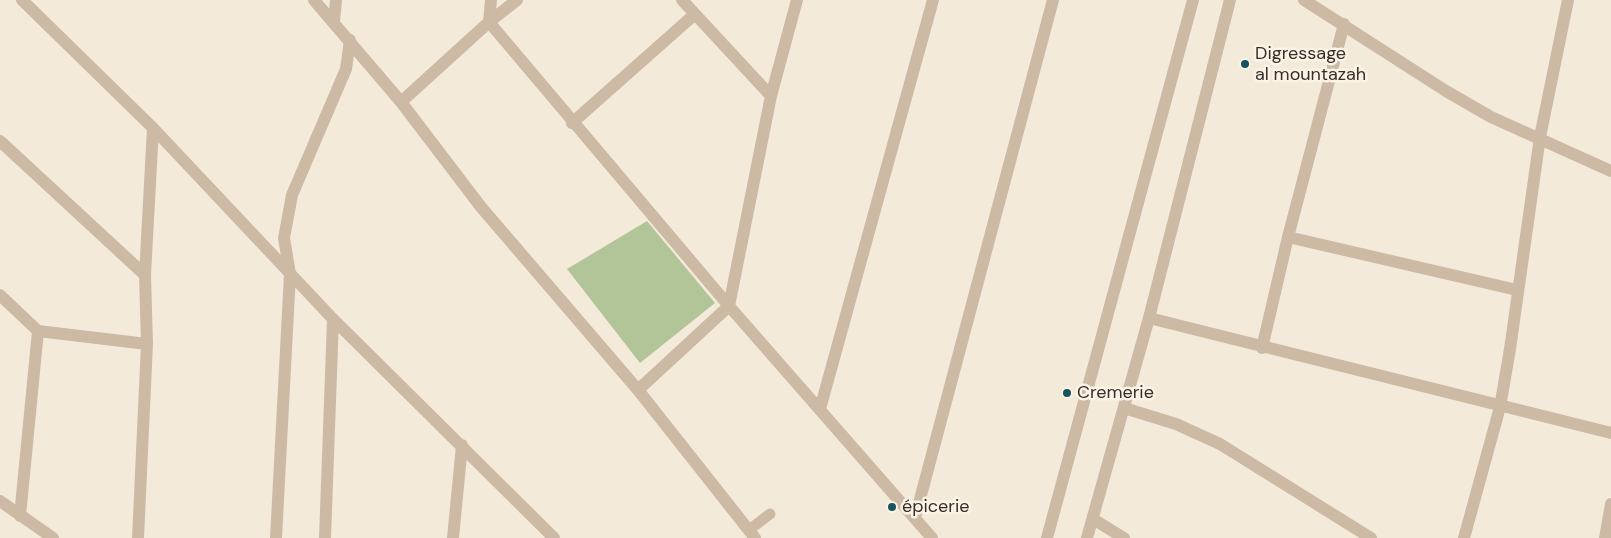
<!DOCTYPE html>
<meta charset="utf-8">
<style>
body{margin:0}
canvas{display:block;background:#f4eada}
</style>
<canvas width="1611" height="538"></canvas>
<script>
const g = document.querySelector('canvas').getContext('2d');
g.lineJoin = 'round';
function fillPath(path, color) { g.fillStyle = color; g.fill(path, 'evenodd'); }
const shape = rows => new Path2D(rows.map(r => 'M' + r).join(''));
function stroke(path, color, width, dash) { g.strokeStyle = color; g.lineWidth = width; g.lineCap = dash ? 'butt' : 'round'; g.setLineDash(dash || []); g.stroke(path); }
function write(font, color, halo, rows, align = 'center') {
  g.font = font + ' "DM Sans",sans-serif'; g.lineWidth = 5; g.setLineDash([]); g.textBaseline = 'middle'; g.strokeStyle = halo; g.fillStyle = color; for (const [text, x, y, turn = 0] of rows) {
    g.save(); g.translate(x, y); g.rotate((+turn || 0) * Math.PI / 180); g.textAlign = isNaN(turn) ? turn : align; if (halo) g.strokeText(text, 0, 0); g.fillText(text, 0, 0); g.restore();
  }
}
fillPath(shape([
 [647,221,715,303,640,363,567,269]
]), '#b2c598');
stroke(shape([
 [749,530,770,514]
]), '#cdbaa4', 11);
stroke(shape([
 [22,0,153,128,333,319,554,538],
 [314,0,401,102,481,207,638,390,755,538],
 [491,0,489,22,729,306,932,538],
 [682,0,771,96],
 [1304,0,1446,91,1491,117,1611,171],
 [334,22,336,0],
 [401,102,489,22,517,0],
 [572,123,695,14],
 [0,141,145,275],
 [1288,237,1517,290],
 [0,295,38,331,147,344],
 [1149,318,1611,433],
 [1262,348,1288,237,1344,24],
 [638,390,729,306,771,96,797,0],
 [1124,408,1176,424,1220,444,1371,538],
 [820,409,933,0],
 [0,501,53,538],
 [20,516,38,331],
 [915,518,1053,0],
 [1093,519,1124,538],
 [138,538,147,344,145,275,153,128],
 [276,538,290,274,284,238,292,195,346,69,350,40],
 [325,538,333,319],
 [453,538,462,445],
 [1047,538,1193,0],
 [1087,538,1149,318,1230,0],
 [1464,538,1500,407,1510,349,1540,137,1568,0],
 [1605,538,1611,504]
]), '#cdbaa4', 12);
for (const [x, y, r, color] of [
 [1245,64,5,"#18545e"],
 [1067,393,5,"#18545e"],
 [892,507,5,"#18545e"]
]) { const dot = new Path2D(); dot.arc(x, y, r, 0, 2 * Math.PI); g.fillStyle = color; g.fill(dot); stroke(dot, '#fbf3e6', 2); }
write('18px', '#382d27', '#fbf3e6', [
 ["Digressage",1255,54],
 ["al mountazah",1255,75],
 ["Cremerie",1077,393],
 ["épicerie",902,507]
], 'left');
</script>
